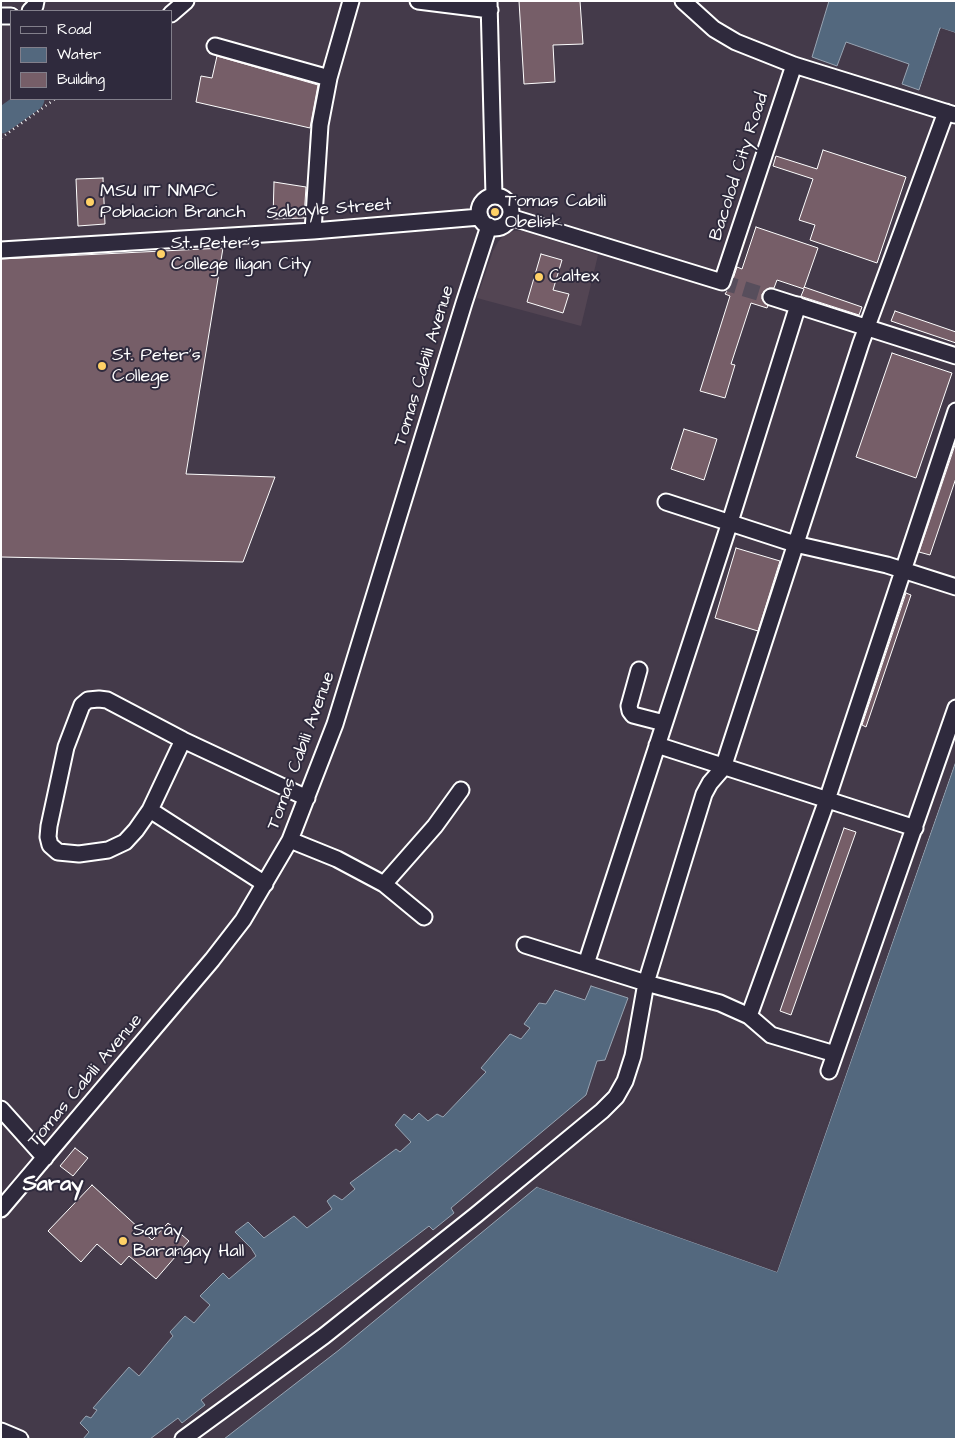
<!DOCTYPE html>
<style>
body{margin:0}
#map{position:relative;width:957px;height:1440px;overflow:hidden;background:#443a4a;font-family:"Architects Daughter",sans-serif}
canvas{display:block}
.frame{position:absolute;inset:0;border:2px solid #fff;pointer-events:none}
.legend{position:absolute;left:10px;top:10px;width:162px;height:90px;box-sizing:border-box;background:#2f2a3d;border:1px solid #827f8b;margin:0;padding:6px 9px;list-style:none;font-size:15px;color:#fff}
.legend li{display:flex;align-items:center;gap:10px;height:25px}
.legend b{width:25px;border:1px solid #827f8b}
</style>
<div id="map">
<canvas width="957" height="1440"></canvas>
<div class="frame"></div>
<ul class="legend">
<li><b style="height:6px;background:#2f2a3d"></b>Road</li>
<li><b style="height:14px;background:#53687e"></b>Water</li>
<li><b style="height:14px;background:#765e68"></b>Building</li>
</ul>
</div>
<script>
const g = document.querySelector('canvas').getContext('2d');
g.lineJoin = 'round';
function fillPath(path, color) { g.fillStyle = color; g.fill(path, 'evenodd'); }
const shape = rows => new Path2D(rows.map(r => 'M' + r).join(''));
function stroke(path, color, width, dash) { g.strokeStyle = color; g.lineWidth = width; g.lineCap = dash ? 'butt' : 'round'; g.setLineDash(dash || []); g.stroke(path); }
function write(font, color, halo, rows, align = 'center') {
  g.font = font + ' "Architects Daughter",sans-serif'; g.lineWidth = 4; g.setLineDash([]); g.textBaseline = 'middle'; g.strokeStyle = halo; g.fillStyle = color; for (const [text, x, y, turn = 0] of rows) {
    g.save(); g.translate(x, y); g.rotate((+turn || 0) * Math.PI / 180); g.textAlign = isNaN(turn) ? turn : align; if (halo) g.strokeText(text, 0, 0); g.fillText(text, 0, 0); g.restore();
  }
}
fillPath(shape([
 [514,231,524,231,598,255,581,326,477,298,493,251,498,242,504,235]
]), '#534553');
const water = shape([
 [829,1,956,1,956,33,940,28,919,90,902,84,909,64,846,42,837,66,812,57,829,1],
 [956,761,956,1439,224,1439,339,1350,537,1187,777,1272,956,761],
 [591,986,628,998,605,1060,597,1061,586,1095,451,1208,454,1213,433,1230,429,1226,201,1400,205,1405,182,1423,178,1418,150,1439,83,1439,89,1432,80,1423,86,1416,91,1418,97,1410,93,1408,129,1367,139,1376,173,1336,170,1332,185,1316,194,1323,210,1305,200,1296,223,1273,229,1279,256,1256,251,1248,235,1232,248,1222,264,1238,294,1216,307,1228,332,1209,327,1201,334,1195,342,1200,355,1189,350,1183,396,1149,400,1152,411,1142,395,1125,404,1114,412,1120,419,1113,428,1121,437,1114,443,1117,486,1072,481,1068,510,1034,521,1039,530,1028,524,1024,539,1003,546,1004,555,990,585,1000,591,986]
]);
fillPath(water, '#53687e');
stroke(water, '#98a4b2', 1);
fillPath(shape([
 [941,28,956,33,956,35,942,31,922,91,919,92],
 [956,759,777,1272,537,1187,539,1185,776,1269,953,760]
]), '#443a4a');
stroke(shape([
 [1,121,32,99]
]), '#53687e', 25);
const building = shape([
 [519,1,580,1,583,44,553,45,555,82,524,84,519,1],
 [217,56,318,85,310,128,196,102,201,76,212,78,217,56],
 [823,150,906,177,877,263,810,240,815,225,799,220,813,179,773,166,776,156,817,169,823,150],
 [103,178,105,224,78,226,76,179,103,178],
 [274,182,306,187,304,218,273,219,274,182],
 [756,227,818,248,804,288,804,287,862,307,859,315,803,297,801,296,804,289,777,280,774,288,769,288,762,294,762,299,768,306,767,308,751,303,731,364,735,365,725,398,700,391,730,296,725,294,731,285,737,267,742,269,756,227],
 [223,248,186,474,275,477,243,562,1,557,1,259,223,248],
 [541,254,562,260,553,290,569,294,563,313,527,302,541,254],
 [895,311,956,332,956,343,891,321,895,311],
 [892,353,952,373,916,478,856,457,892,353],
 [684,429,717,439,704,480,671,469,684,429],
 [956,442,956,478,930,555,919,552,956,442],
 [736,548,780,561,758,631,715,618,736,548],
 [906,593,911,595,866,727,862,725,906,593],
 [844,828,856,832,791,1015,780,1011,844,828],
 [75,1148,88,1158,73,1176,60,1166,75,1148],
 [92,1185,152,1240,168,1223,189,1241,156,1279,129,1256,121,1265,97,1244,81,1262,48,1231,92,1185]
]);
fillPath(building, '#765e68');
stroke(building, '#fff', 1);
stroke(shape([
 [722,282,771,297]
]), '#574e5c', 15, [15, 8]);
const minor = shape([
 [418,1,490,10],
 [489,1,494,196],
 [683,1,714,29,736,42,794,65,955,115],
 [30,11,35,6,36,1],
 [171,14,186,1],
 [1,16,11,16],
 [215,46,329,78],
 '479 212a16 16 0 1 1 32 0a16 16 0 1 1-32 0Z',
 [510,217,722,282,794,65],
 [313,231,320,125,329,78,351,1],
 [1,250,313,231,480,217],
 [771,297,956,356],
 [666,502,795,544,887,565,956,587],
 [639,670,629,706,630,711,633,715,664,723],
 [183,740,150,810,136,830,125,842,108,850,79,854,58,852,50,845,48,837,49,826,66,747,82,705,88,700,99,699,107,700,183,740,307,798],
 [657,745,915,828],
 [150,810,265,884],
 [290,840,337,859,384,884,424,917],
 [384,884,435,826,461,790],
 [525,945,646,983,720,1003,749,1016,771,1035,835,1054],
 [586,964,730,522,798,305],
 [749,1016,827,800,956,411],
 [829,1071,956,708],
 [1,1109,45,1158],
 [1,1209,212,960,243,920,290,840,335,724,464,303,489,226],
 [1,1431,20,1439],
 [183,1439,324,1336,476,1215,602,1111,616,1097,625,1081,633,1056,646,983,704,794,710,783,723,768,861,343,946,112]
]);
stroke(minor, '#fff', 19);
stroke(shape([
 [1,138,55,99]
]), '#fff', 2.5, [1, 4]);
stroke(minor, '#2f2a3d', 15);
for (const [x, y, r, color] of [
 [90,202,5,"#ffd166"],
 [495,212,5,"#ffd166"],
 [161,254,5,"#ffd166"],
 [539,277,5,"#ffd166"],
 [102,366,5,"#ffd166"],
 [123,1241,5,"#ffd166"]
]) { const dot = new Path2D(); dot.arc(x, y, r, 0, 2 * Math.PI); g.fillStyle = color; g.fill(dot); stroke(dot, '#2f2a3d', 2); }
write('18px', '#fff', '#2f2a3d', [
 ["Bacolod City Road",740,167,-72],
 ["Sabayle Street",329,210,-4],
 ["Tomas Cabili Avenue",425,366,-73],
 ["Tomas Cabili Avenue",302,751,-70],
 ["Tomas Cabili Avenue",86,1081,-50]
]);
write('18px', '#fff', '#2f2a3d', [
 ["MSU IIT NMPC",100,192],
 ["Poblacion Branch",100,213],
 ["Tomas Cabili",505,202],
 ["Obelisk",505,223],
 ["St. Peter's",171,244],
 ["College Iligan City",171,265],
 ["Caltex",549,277],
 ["St. Peter's",112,356],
 ["College",112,377],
 ["Saray",133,1231],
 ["Barangay Hall",133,1252]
], 'left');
write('bold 22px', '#fff', '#2f2a3d', [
 ["Saray",53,1185]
]);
</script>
